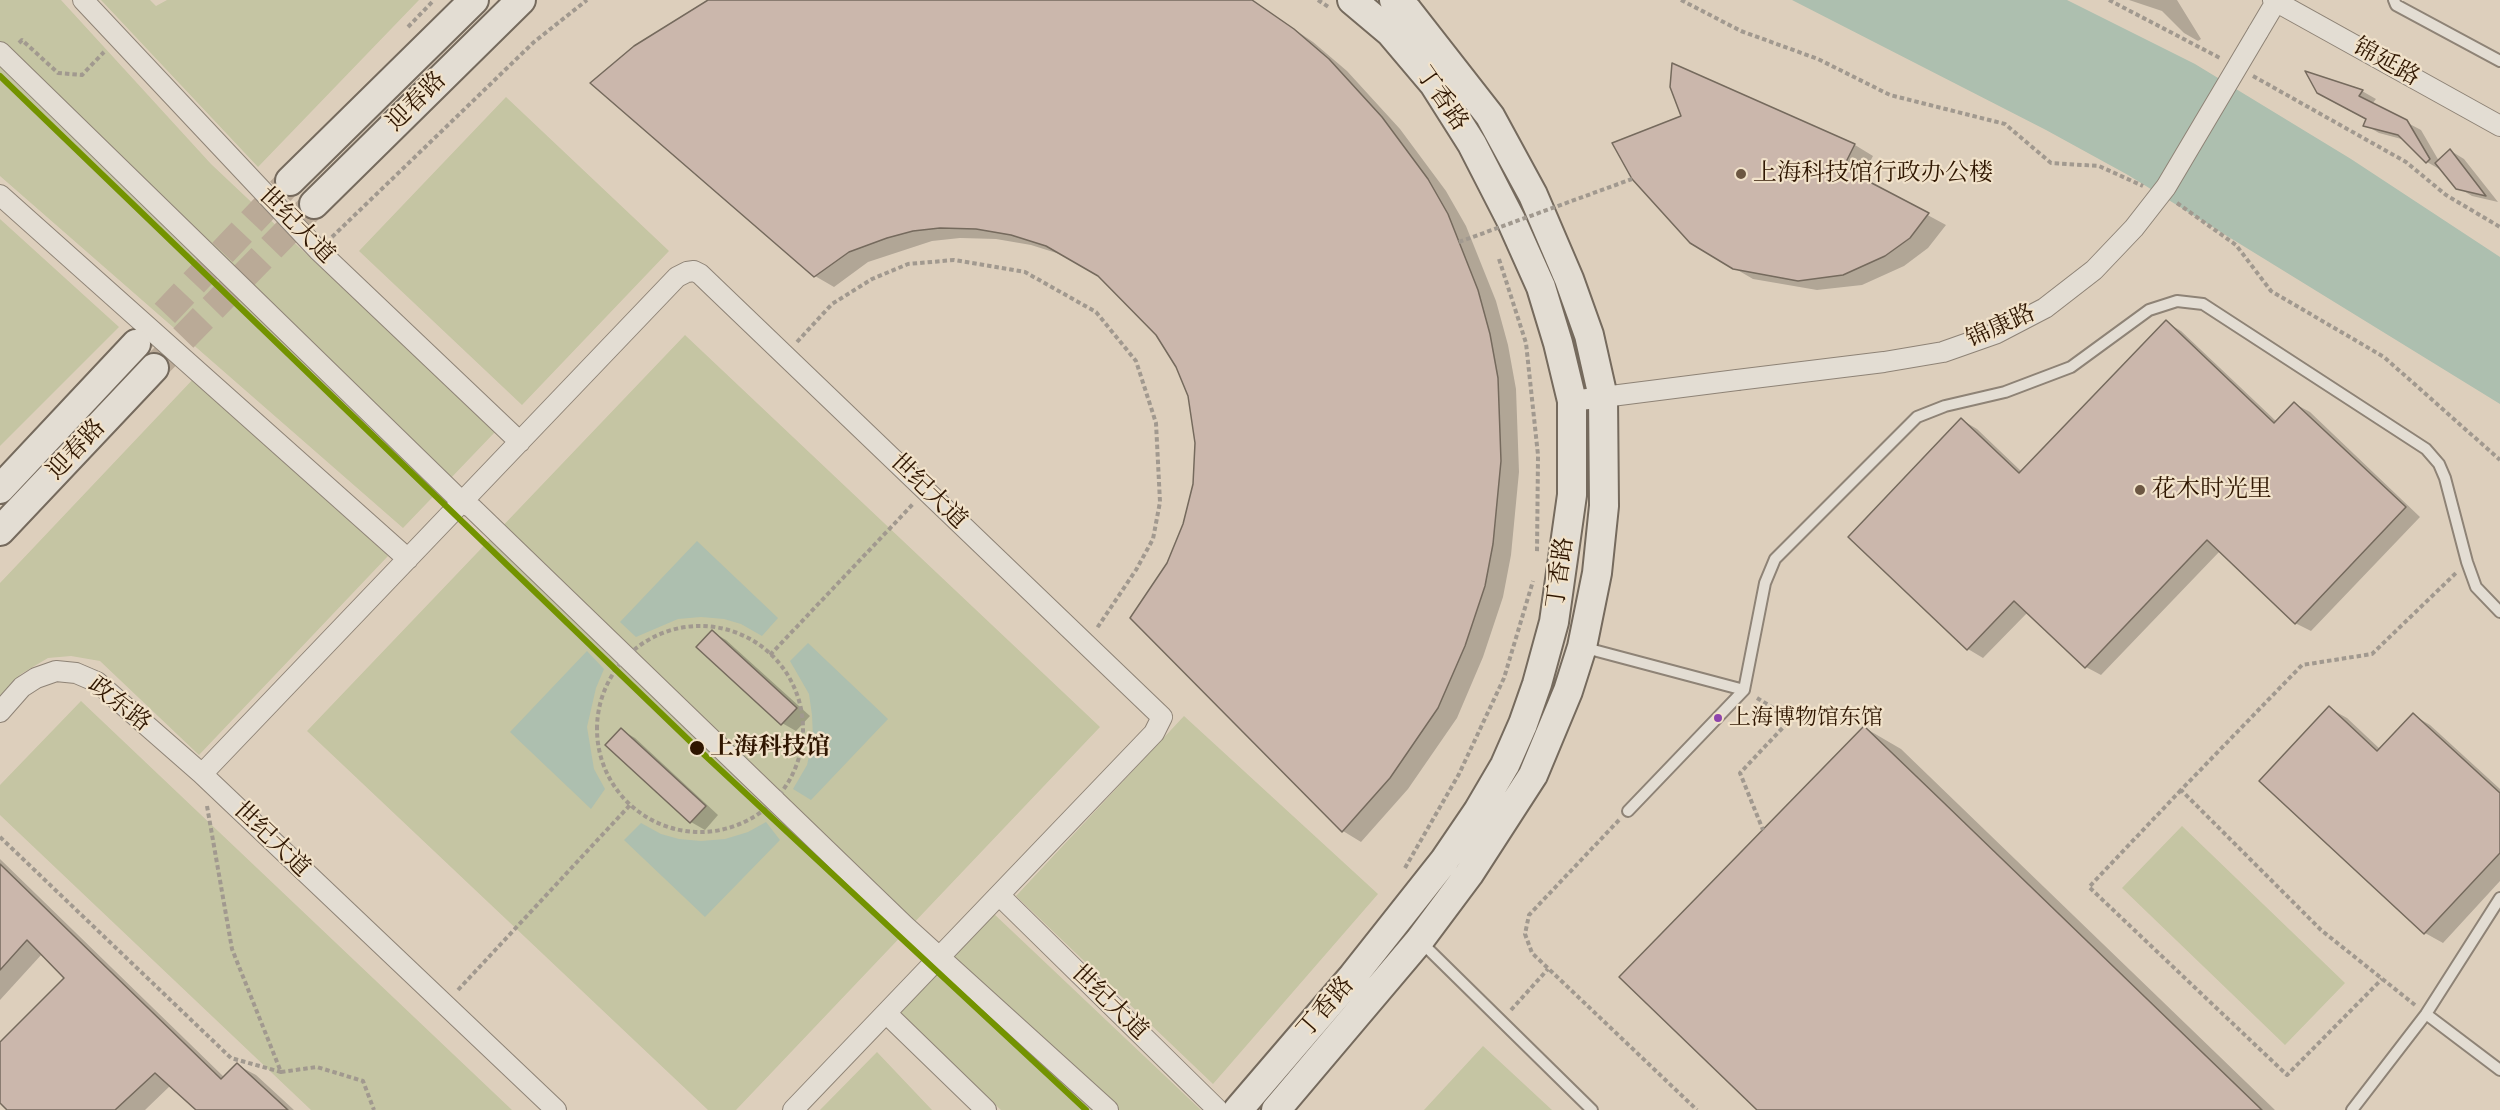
<!DOCTYPE html>
<meta charset="utf-8">
<style>
body{margin:0}
canvas{display:block;background:#ddcfbc}
</style>
<canvas width="2500" height="1110"></canvas>
<script>
const g = document.querySelector('canvas').getContext('2d');
g.lineJoin = 'round';
function fillPath(path, color) { g.fillStyle = color; g.fill(path, 'evenodd'); }
const shape = rows => new Path2D(rows.map(r => 'M' + r).join(''));
function stroke(path, color, width, dash) { g.strokeStyle = color; g.lineWidth = width; g.lineCap = dash ? 'butt' : 'round'; g.setLineDash(dash || []); g.stroke(path); }
function write(font, color, halo, rows, align = 'center') {
  g.font = font + ' "Gentium Book Plus","Noto Serif SC",serif'; g.lineWidth = 4.5; g.setLineDash([]); g.textBaseline = 'middle'; g.strokeStyle = halo; g.fillStyle = color; for (const [text, x, y, turn = 0] of rows) {
    g.save(); g.translate(x, y); g.rotate((+turn || 0) * Math.PI / 180); g.textAlign = isNaN(turn) ? turn : align; if (halo) g.strokeText(text, 0, 0); g.fillText(text, 0, 0); g.restore();
  }
}
fillPath(shape([
 [0,0,61,0,211,164,495,432,403,528,0,176],
 [101,0,150,0,156,6,167,0,419,0,258,167],
 [506,97,669,251,522,405,359,251],
 [0,219,119,327,0,446],
 [685,335,1100,727,736,1110,708,1110,307,731],
 [196,376,388,556,199,755,100,661,71,656,48,658,21,674,0,696,0,583],
 [81,701,512,1110,311,1110,0,815,0,785],
 [1184,716,1378,894,1213,1084,1016,896],
 [2182,826,2345,983,2285,1045,2122,888],
 [993,913,1201,1110,1001,1110,898,1013],
 [1483,1046,1552,1110,1424,1110],
 [877,1052,932,1110,820,1110]
]), '#c5c5a3');
fillPath(shape([
 [1792,0,2067,0,2195,64,2351,159,2500,257,2500,404,2128,175,2046,130],
 [697,541,778,618,762,636,741,624,724,619,701,617,678,619,636,637,620,622],
 [808,643,888,719,811,800,793,789,807,765,813,738,812,715,809,694,790,661],
 [587,651,604,669,596,688,587,727,594,769,605,789,591,809,510,732],
 [766,822,780,840,705,917,624,840,641,823,661,834,679,839,701,841,725,839,748,832]
]), '#adbfaf');
fillPath(shape([
 [711,0,1251,0,1313,42,1347,71,1400,129,1446,191,1466,226,1496,301,1508,345,1516,389,1519,472,1511,555,1503,597,1483,657,1457,718,1408,789,1361,842,1343,831,1168,564,1184,525,1194,484,1197,443,1190,396,1177,366,1157,334,1099,275,1066,256,1031,245,996,239,960,238,932,241,868,262,834,287,815,276,634,47,684,15],
 [2129,0,2177,0,2201,39,2198,41,2184,33,2162,11],
 [1673,65,1855,145,1873,156,1861,179,1946,225,1928,248,1904,266,1862,285,1817,290,1753,279,1734,268,1683,117],
 [2308,73,2362,91,2376,99,2372,104,2421,130,2439,161,2451,151,2464,159,2498,202,2472,196,2457,187,2441,170,2427,162,2405,140,2379,133,2365,125,2368,119],
 [2166,322,2181,331,2277,422,2295,404,2310,412,2420,517,2311,631,2295,623,2220,551,2101,675,2086,667,2028,612,1983,658,1968,649,1962,420,1977,429,2022,472],
 [712,632,726,640,810,716,796,731,782,723],
 [2329,708,2347,718,2381,750,2413,715,2430,725,2500,789,2500,881,2443,943,2425,933,2261,780],
 [1865,728,1901,749,2275,1110,1759,1110],
 [621,730,635,738,718,815,705,830,691,822,607,745],
 [0,859,225,1078,237,1065,256,1075,294,1110,195,1110,197,1108,171,1085,145,1110,9,1110,0,1101,0,1044,66,978,42,954,0,1000]
]), '#0003');
const building = shape([
 [708,0,1252,0,1294,29,1329,59,1382,117,1428,179,1448,214,1478,290,1490,334,1498,378,1501,461,1493,544,1485,586,1465,646,1438,708,1390,778,1342,832,1130,618,1167,563,1183,524,1193,484,1195,443,1188,396,1176,367,1156,335,1098,276,1046,246,1011,235,976,229,940,228,913,231,887,238,849,252,814,277,590,83,634,46,708,0],
 [1672,63,1855,144,1843,168,1929,213,1910,238,1885,256,1843,275,1798,281,1733,269,1690,243,1632,179,1612,143,1681,116,1670,87,1672,63],
 [2305,71,2363,90,2359,96,2407,120,2430,159,2426,163,2398,135,2363,126,2366,119,2317,93,2305,71],
 [2450,149,2486,196,2456,189,2435,163,2450,149],
 [2166,320,2274,423,2294,402,2406,507,2295,624,2207,540,2085,668,2014,601,1967,650,1848,537,1961,418,2019,473,2166,320],
 [712,630,797,708,781,725,696,647,712,630],
 [2329,706,2377,751,2413,713,2500,793,2500,853,2424,934,2259,781,2329,706],
 [1864,726,1942,801,2262,1110,1757,1110,1619,977,1864,726],
 [621,728,706,806,690,823,605,745,621,728],
 [0,864,221,1079,237,1063,288,1110,196,1110,155,1073,115,1110,7,1110,0,1103,0,1042,64,978,27,940,0,970,0,864]
]);
fillPath(building, '#cbb7ac');
stroke(building, '#756a5d', 1.5);
stroke(shape([
 [136,344,290,181],
 [154,368,314,204]
]), '#baaa97', 28, [28, 14]);
const lane = shape([
 [2394,0,2396,5,2500,61],
 [1582,647,1744,690,1628,811],
 [1744,690,1765,583,1775,559,1917,417,1945,406,2005,392,2071,367,2149,310,2177,301,2203,304,2426,449,2439,464,2445,478,2467,562,2476,587,2500,612],
 [1421,942,1592,1110],
 [2426,1014,2500,1070],
 [2352,1110,2426,1014,2500,898]
]);
const street = shape([
 [83,0,318,250,520,442],
 [2273,0,2500,126],
 [2258,32,2277,0],
 [0,52,462,502,472,508,905,926,1108,1110],
 [0,195,408,559],
 [1572,401,1737,380],
 [0,712,22,687,36,678,56,671,76,673,97,682,202,774],
 [999,895,1218,1110],
 [886,1013,986,1110],
 [556,1110,202,774,677,277,687,272,694,271,700,274,1162,717,1154,733,793,1110]
]);
const secondary = shape([
 [290,181,474,0],
 [314,204,521,0],
 [0,489,136,344],
 [0,531,154,368],
 [1238,1110,1353,976,1444,861,1478,811,1505,765,1523,724,1537,684,1554,622,1572,495,1572,401,1558,343,1541,287,1511,220,1472,144,1434,84,1390,32,1352,0],
 [1276,1110,1419,941,1469,874,1533,775,1568,691,1582,647,1597,573,1604,506,1603,397,1589,335,1569,279,1533,195,1490,116,1408,11,1394,0]
]);
stroke(lane, '#8e8376', 14);
stroke(street, '#8e8376', 22);
stroke(secondary, '#756a5d', 32);
stroke(shape([
 [1318,0,1330,8],
 [1681,0,1741,31,1818,59,1890,95,2005,124,2051,163,2099,166,2143,186],
 [2109,0,2220,58],
 [408,27,434,0],
 [19,43,22,40,58,73,82,75,104,52],
 [2253,76,2406,162,2446,195,2500,227],
 [2177,203,2236,245,2271,291,2384,357,2500,460],
 [332,237,534,42,587,0],
 [1499,259,1526,343,1538,455,1537,553],
 [797,342,832,304,872,279,908,264,954,260,1025,272,1096,312,1136,361,1156,423,1160,502,1153,539,1136,570,1097,628],
 '597 729a103 103 0 1 1 206 0a103 103 0 1 1-206 0Z',
 [770,655,913,504],
 [1757,698,1791,719,1740,773,1763,830],
 [2181,790,2089,887,2287,1075,2382,979],
 [207,806,232,949,281,1072,317,1067,363,1081,374,1110],
 [1619,820,1529,915,1525,934,1532,953,1697,1110],
 [0,837,231,1058,281,1072],
 [1405,868,1459,774,1504,678,1533,581],
 [458,990,631,804],
 [2415,1005,2321,930,2181,790,2302,665,2372,654,2456,573],
 [1511,1010,1548,969]
]), '#a1998f', 4, [4.5, 3]);
stroke(lane, '#e3ddd3', 10);
stroke(street, '#e3ddd3', 20);
stroke(secondary, '#e3ddd3', 28);
const streetBridge = shape([
 [1737,380,1884,362,1943,352,1997,333,2045,308,2094,270,2134,228,2166,187,2258,32]
]);
stroke(streetBridge, '#8e8376', 22, []);
stroke(shape([
 [1459,242,1632,179]
]), '#a1998f', 4, [4.5, 3]);
stroke(streetBridge, '#e3ddd3', 20);
stroke(shape([
 [0,76,697,748,1086,1110]
]), '#739300', 6);
for (const [x, y, r, color] of [
 [1741,174,6,"#6c5742"],
 [2140,490,6,"#6c5742"],
 [1718,718,5,"#8e44ad"],
 [697,748,8,"#2f1601"]
]) { const dot = new Path2D(); dot.arc(x, y, r, 0, 2 * Math.PI); g.fillStyle = color; g.fill(dot); stroke(dot, '#f1e2ca', 2); }
write('22px', '#2f1601', '#f1e2ca', [
 ["上海博物馆东馆",1729,718]
], 'left');
write('24px', '#2f1601', '#f1e2ca', [
 ["锦延路",2386,63,29],
 ["丁香路",1441,99,55],
 ["迎春路",417,102,-45],
 ["世纪大道",296,226,45],
 ["锦康路",2001,327,-24],
 ["迎春路",77,450,-47],
 ["世纪大道",928,492,44],
 ["丁香路",1561,573,-82],
 ["政东路",119,705,38],
 ["世纪大道",271,840,44],
 ["世纪大道",1109,1003,44],
 ["丁香路",1326,1008,-49]
]);
write('24px', '#2f1601', '#f1e2ca', [
 ["上海科技馆行政办公楼",1753,174],
 ["花木时光里",2152,490]
], 'left');
write('bold 24px', '#2f1601', '#f1e2ca', [
 ["上海科技馆",710,748]
], 'left');
</script>
